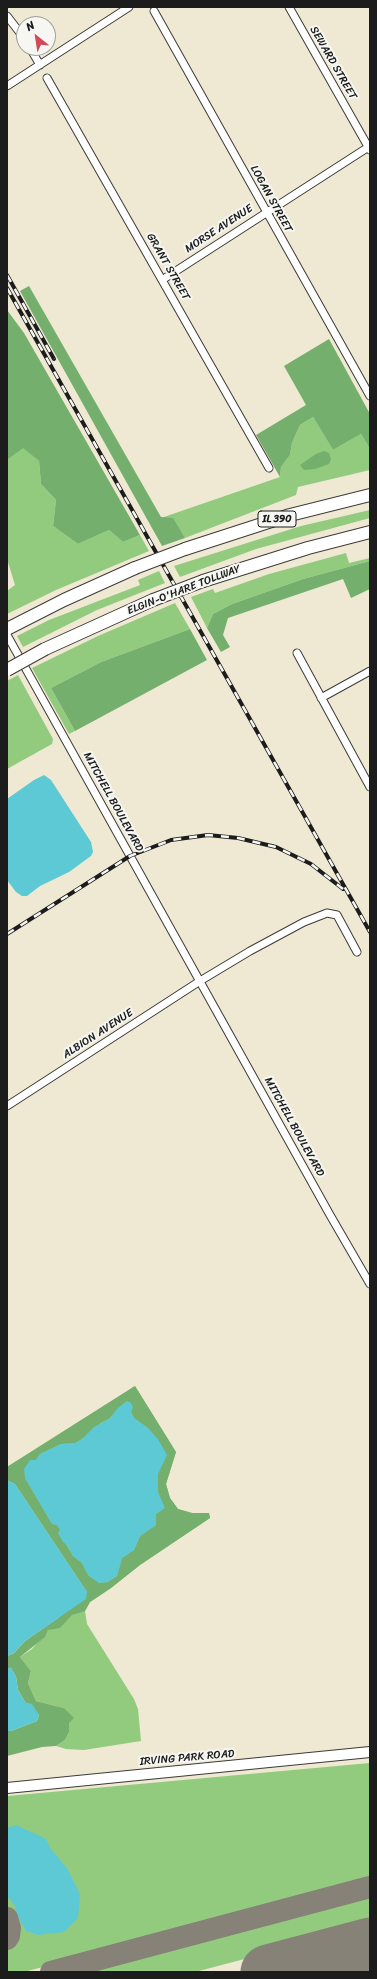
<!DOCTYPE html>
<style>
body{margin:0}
#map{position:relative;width:377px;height:1979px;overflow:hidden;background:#efe8d3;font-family:Sriracha,sans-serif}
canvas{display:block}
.frame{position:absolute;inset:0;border:8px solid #1c1c1c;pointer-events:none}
.north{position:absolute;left:16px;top:16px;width:40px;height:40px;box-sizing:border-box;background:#f6f6f2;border:1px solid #9f9f9c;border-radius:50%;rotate:330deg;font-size:11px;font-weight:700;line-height:16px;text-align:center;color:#1c1c1c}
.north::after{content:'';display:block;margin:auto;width:14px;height:18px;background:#d1495b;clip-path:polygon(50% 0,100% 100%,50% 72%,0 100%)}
</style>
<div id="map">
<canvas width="377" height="1979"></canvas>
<div class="frame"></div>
<div class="north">N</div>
</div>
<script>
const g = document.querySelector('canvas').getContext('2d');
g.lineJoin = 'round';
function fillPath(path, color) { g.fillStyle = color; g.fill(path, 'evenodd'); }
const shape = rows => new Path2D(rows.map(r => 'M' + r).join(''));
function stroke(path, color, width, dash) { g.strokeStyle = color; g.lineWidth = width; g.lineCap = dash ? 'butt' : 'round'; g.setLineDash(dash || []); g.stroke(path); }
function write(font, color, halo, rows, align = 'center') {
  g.font = font + ' Sriracha,sans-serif'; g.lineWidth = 4; g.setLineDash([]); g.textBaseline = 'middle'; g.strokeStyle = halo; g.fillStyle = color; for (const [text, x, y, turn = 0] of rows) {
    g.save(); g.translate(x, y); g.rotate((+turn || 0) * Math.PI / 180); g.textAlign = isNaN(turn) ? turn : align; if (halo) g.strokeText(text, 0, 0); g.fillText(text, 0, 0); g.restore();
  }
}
fillPath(shape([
 [313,417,333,450,361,434,370,449,370,470,298,487,296,495,185,538,181,532,161,518,280,477,281,467,290,455,292,443,300,425],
 [23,447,39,461,41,484,56,500,53,526,78,544,109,530,123,542,140,535,149,551,56,590,7,614,7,591,15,585,7,559,7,460],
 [370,510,370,518,256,549,180,577,174,566,301,526],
 [346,553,349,563,370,558,370,561,303,579,232,604,213,614,207,628,191,597,213,589,215,593,269,574],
 [159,571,165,583,97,610,23,647,17,636,49,620,140,585,138,580],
 [175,603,190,629,101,662,51,688,75,731,69,734,32,668,98,636],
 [18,675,53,739,52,744,7,769,7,681],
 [135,1386,176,1452,166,1484,170,1498,178,1509,192,1513,209,1513,210,1518,140,1565,111,1588,90,1602,85,1611,87,1624,134,1699,138,1709,141,1741,84,1750,66,1749,56,1746,65,1740,69,1732,69,1723,64,1708,36,1701,28,1683,31,1671,20,1657,32,1649,48,1630,87,1592,15,1484,7,1480,7,1467],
 [370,1763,370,1880,24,1972,7,1972,7,1948,11,1945,15,1939,16,1929,7,1904,7,1796],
 [370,1895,370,1926,195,1972,79,1972]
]), '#92cb7e');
fillPath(shape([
 [29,286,161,517,173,518,185,538,162,546,20,291],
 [7,310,24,333,140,535,123,542,109,530,78,544,53,526,56,500,41,484,39,461,23,448,7,460],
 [329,339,370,414,370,449,361,434,333,450,313,417,300,425,292,443,290,455,281,467,280,477,256,435,306,405,284,366],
 [324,451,329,453,331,459,329,464,315,469,304,470,300,465,316,454],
 [370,561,370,589,351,598,343,579,228,618,223,635,230,647,221,652,207,628,213,614,232,604,303,579],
 [190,629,207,660,75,731,51,688,101,662],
 [135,1386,176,1452,166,1484,170,1498,178,1509,192,1513,209,1513,210,1518,140,1565,111,1588,90,1602,85,1611,72,1615,60,1628,48,1630,45,1637,20,1657,31,1671,28,1683,36,1701,64,1708,74,1718,69,1723,69,1732,65,1740,56,1746,42,1747,7,1756,7,1731,11,1731,37,1721,39,1715,25,1702,18,1690,16,1677,11,1668,7,1669,7,1656,14,1653,25,1641,58,1618,87,1592,15,1484,7,1480,7,1467],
 [119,1407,133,1407,131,1412,134,1418,148,1428,158,1474,158,1492,164,1508,156,1514,156,1525,140,1536,134,1550,122,1558,117,1576,108,1582,99,1583,88,1575,82,1563,73,1556,59,1533,60,1530,57,1525,52,1524,25,1478,30,1460,36,1460,40,1454,61,1444,75,1443,82,1439,102,1422,109,1419]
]), '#75af6d');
fillPath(shape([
 [44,775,51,780,91,842,93,852,91,856,69,872,40,886,27,896,22,896,16,892,7,880,7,799,34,780],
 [127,1401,131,1403,133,1407,131,1412,134,1418,148,1428,158,1439,167,1455,158,1474,158,1492,165,1508,156,1514,156,1525,140,1536,134,1550,122,1558,117,1576,108,1582,99,1583,88,1575,82,1563,73,1556,68,1546,63,1542,58,1533,60,1530,57,1525,52,1524,25,1478,24,1469,30,1460,36,1460,40,1454,61,1444,75,1443,82,1439,94,1427,109,1419,119,1407],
 [7,1480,15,1484,87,1592,86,1599,25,1641,14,1653,7,1656],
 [11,1667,16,1677,18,1690,25,1702,32,1704,39,1715,37,1721,11,1731,7,1731,7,1669],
 [16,1825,46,1839,50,1848,67,1868,80,1894,78,1918,64,1932,38,1935,26,1931,17,1915,15,1906,7,1896,7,1828]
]), '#5cc9d4');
stroke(shape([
 [7,1918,10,1928,9,1936,7,1939],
 [51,1972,370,1887]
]), '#868278', 22);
stroke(shape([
 [268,1972,370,1945]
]), '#868278', 55);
const street = shape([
 [289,7,370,150],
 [154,11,370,396],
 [7,16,24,38],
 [30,48,40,65],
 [47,78,269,468],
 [7,86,129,7],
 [162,280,370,146],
 [7,635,330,1215,370,1284],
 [297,653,370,787],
 [321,698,370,671],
 [7,1106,200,981,250,951,304,922,327,913,337,915,357,952]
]);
const secondary = shape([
 [7,1788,370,1752]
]);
const highway = shape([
 [185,549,290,515,370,495],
 [203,581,308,548,370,532],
 [7,629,64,600,135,568],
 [45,649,153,600]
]);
stroke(street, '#3c3b37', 9);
stroke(secondary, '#3c3b37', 12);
stroke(highway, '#3c3b37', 14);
stroke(street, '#fff', 7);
stroke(secondary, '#fff', 10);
stroke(highway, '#fff', 12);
const rail = shape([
 [7,275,54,359],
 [7,288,370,932],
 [7,934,130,856,171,840,208,835,238,838,276,847,311,864,343,889]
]);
stroke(rail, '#1c1c1c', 4);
stroke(rail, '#f6f6f2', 2.5, [8]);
const highwayBridge = shape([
 [135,568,185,549],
 [153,600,203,581],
 [7,670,45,649]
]);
stroke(highwayBridge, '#3c3b37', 14, []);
stroke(highwayBridge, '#fff', 12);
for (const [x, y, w] of [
 [277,519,38]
]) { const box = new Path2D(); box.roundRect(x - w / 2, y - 8, w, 16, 3); g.fillStyle = '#f6f6f2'; g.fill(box); stroke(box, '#1c1c1c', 1); }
write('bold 10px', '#1c1c1c', null, [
 ["IL 390",277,519]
]);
write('11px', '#1c1c1c', '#f6f6f2', [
 ["SEWARD STREET",333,63,60],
 ["LOGAN STREET",271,199,61],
 ["MORSE AVENUE",219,229,-33],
 ["GRANT STREET",168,267,60],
 ["ELGIN-O'HARE TOLLWAY",184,590,-21],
 ["MITCHELL BOULEVARD",113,802,61],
 ["ALBION AVENUE",98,1034,-33],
 ["MITCHELL BOULEVARD",294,1127,61],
 ["IRVING PARK ROAD",187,1758,-5]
]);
</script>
